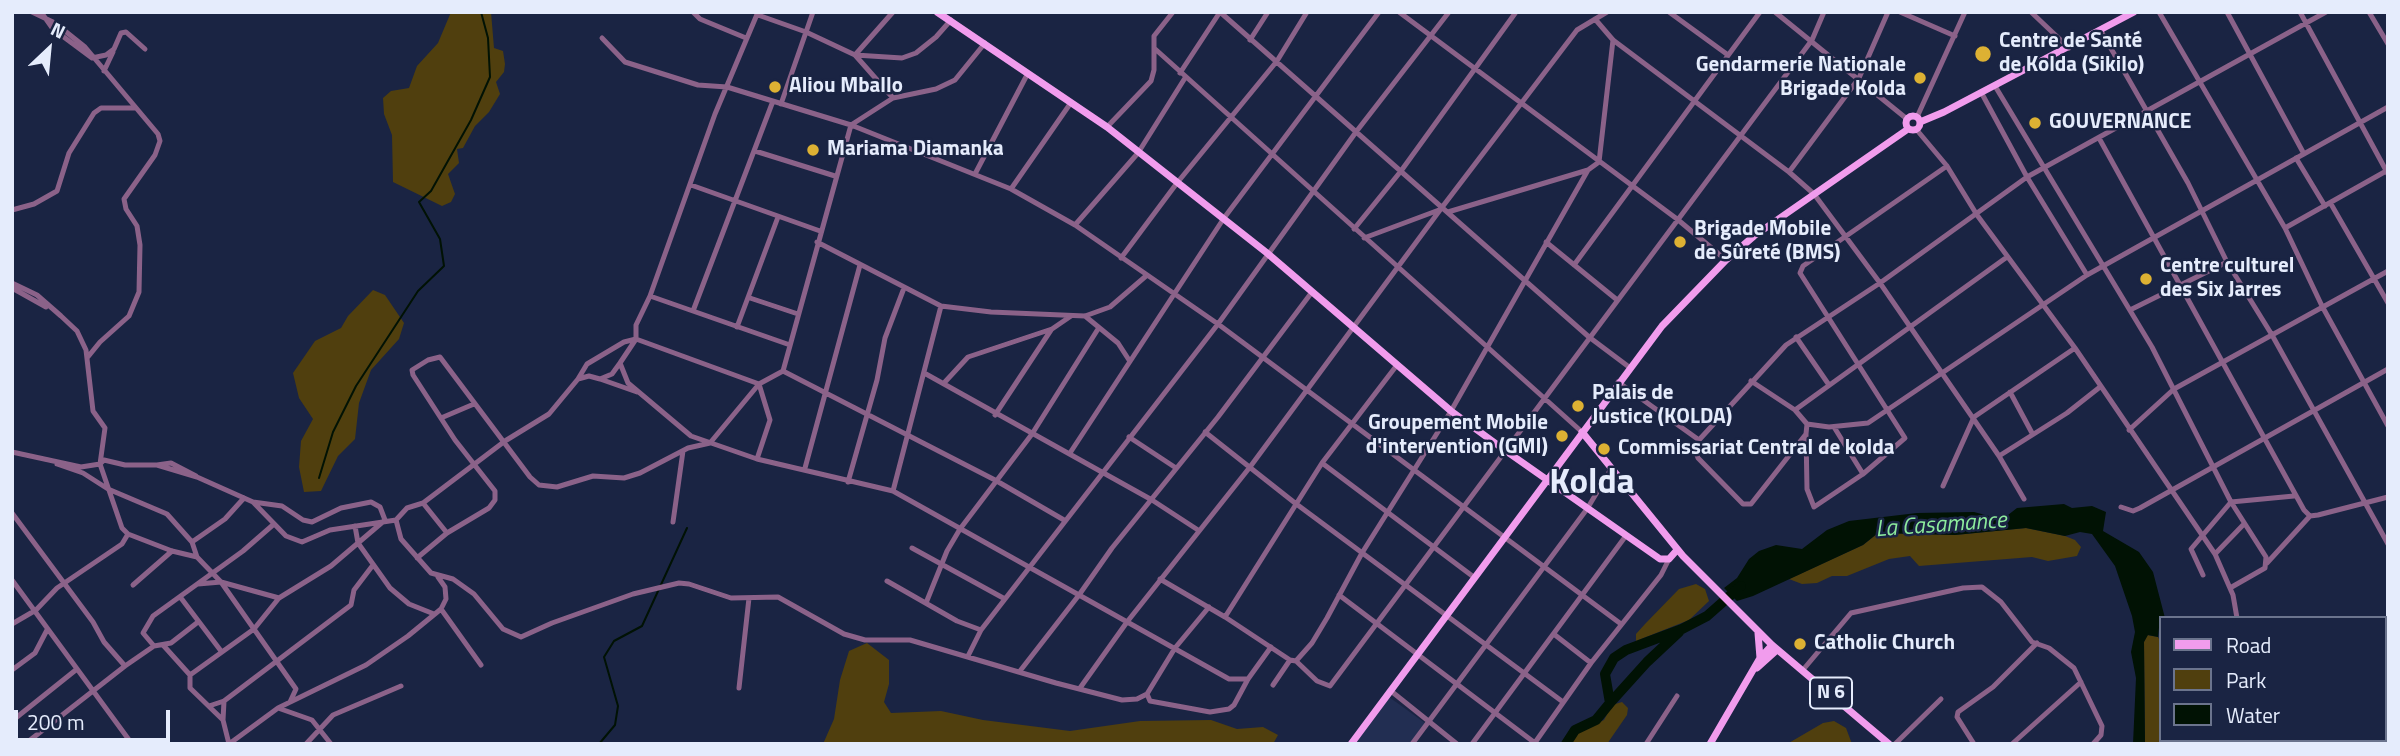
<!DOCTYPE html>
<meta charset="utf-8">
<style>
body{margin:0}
#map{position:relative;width:2400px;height:756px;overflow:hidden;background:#1a2443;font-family:"Titillium Web",sans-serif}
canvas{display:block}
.frame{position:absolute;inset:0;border:14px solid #e5ecfc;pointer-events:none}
.legend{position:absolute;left:2159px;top:616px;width:228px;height:126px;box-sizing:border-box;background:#1a2443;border:2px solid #6b748d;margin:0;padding:9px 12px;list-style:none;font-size:21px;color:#e5ecfc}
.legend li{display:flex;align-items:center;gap:14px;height:35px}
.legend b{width:35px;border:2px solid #6b748d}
.north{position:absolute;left:14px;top:14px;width:70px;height:70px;-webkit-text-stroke:5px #1a2443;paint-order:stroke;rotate:26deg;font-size:19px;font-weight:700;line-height:28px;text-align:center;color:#e5ecfc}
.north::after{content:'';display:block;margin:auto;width:24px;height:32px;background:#e5ecfc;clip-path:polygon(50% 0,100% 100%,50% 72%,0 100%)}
.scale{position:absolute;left:14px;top:710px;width:156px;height:32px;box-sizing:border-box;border:4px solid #e5ecfc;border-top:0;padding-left:9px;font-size:21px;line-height:24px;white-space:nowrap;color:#e5ecfc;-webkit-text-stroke:5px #1a2443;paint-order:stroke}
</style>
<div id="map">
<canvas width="2400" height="756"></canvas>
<div class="frame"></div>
<ul class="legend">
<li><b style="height:9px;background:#f19ced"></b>Road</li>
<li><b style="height:19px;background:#503f0e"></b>Park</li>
<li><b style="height:19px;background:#011204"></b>Water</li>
</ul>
<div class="north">N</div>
<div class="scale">200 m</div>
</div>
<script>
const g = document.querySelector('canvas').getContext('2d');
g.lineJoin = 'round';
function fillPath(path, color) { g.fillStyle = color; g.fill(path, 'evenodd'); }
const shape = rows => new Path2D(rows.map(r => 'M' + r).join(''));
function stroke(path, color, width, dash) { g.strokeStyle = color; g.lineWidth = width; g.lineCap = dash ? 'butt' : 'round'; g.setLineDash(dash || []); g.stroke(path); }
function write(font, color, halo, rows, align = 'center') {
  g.font = font + ' "Titillium Web",sans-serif'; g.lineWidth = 5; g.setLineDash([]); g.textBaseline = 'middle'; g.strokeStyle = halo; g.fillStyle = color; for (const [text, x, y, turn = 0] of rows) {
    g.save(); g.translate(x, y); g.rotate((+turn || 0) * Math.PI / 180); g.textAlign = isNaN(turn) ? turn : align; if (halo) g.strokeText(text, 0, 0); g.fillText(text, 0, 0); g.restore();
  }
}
fillPath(shape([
 [1389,697,1425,723,1410,744,1354,744]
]), '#222e52');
fillPath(shape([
 [451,12,491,12,494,48,503,51,505,64,504,72,496,82,500,94,489,112,475,126,463,148,457,149,459,163,448,174,455,194,451,202,442,206,393,182,392,135,384,114,383,98,391,91,409,88,417,66,438,43],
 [373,290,385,295,404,323,399,339,371,370,359,403,355,439,338,456,321,491,304,492,299,467,301,441,313,419,299,398,293,373,315,341,341,328,348,316],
 [2026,528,2065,536,2075,540,2081,547,2077,556,2048,561,2032,557,1919,566,1910,556,1889,559,1847,576,1832,576,1817,583,1802,584,1789,579,1863,545,1878,533,1955,535],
 [1696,584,1705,589,1709,601,1689,620,1636,641,1636,634,1645,624,1679,589],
 [2147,635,2158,637,2160,641,2160,740,2177,740,2176,744,2145,744,2144,642],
 [867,643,889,660,889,684,884,702,891,713,941,711,983,720,1070,731,1140,721,1211,720,1237,729,1263,727,1278,735,1273,744,823,744,834,719,840,680,849,651],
 [1622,702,1628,708,1627,715,1607,744,1570,744,1580,731,1604,720,1612,705],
 [1834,721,1846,728,1852,744,1787,744,1823,723]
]), '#503f0e');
fillPath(shape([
 [2064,504,2072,508,2092,506,2106,512,2103,531,2139,552,2153,572,2165,618,2160,618,2158,637,2148,635,2144,642,2145,744,2133,744,2136,678,2131,652,2135,632,2132,616,2115,566,2092,534,2080,532,2065,536,2026,528,1955,535,1878,533,1863,545,1753,596,1737,601,1724,588,1737,578,1749,559,1759,551,1776,545,1802,549,1827,530,1849,521,1917,513,1974,512,1989,516,2008,515,2017,508]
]), '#011204');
stroke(shape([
 [319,478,333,432,356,386,418,291,444,266,440,239,419,202,431,191,471,120,490,77,488,38,481,12],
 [599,744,615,725,618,706,604,657,614,641,642,626,687,528]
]), '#011204', 2);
stroke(shape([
 [1610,703,1647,662,1679,632],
 [1566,744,1575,730,1596,720,1610,703,1605,674,1614,658,1626,650,1682,629,1707,616,1741,586]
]), '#011204', 10);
stroke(shape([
 [32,12,55,23,85,47,158,134,160,141,155,155,124,199,126,209,137,226,140,245,139,292,129,316,100,342,87,358],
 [41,12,53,29,92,58,106,55,114,49,121,33,126,32,145,49],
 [693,12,700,19,746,38],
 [1220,12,1589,337,1629,367],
 [1399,12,1677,219,1726,260],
 [1669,12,1728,55],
 [1775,12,1907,119],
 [1900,12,1955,36],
 [2031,12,2069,48],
 [2159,12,2285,228,2322,306,2388,426],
 [2227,12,2304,154],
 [2300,12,2388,174],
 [2369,12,2388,44],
 [758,15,806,32,855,55,893,12],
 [1595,19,1613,40,1789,172,1814,194,1880,283,1999,456,2067,413,2100,387],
 [2101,31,2188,183,2227,262,2272,335,2388,544],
 [602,38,625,62,698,85,727,87,851,125,1011,189,1075,225,1218,324,1621,624],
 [1250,40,1268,12],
 [1154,48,1582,432],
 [104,71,113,52],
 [1180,73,1220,12],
 [1995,86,2152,347,2231,502,2266,557,2265,568,2230,588],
 [1981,92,2027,177,2087,275],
 [893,98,855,55,902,58,916,53,936,37,951,20],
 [781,104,813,12],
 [1917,117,1965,12],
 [1107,127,1151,81,1154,70,1154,36,1173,12],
 [1916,129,1947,166,1977,215,2075,348,2215,554,2233,595,2237,618],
 [2099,138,2304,510,2310,516,2318,515,2388,497],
 [755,151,835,176],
 [2296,158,2325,206],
 [1789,172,1859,78,1888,12],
 [975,174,1028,73],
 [691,185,820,231],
 [1011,189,1070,104],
 [2331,204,2388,303],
 [12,210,34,204,57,191,69,153,94,113,101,108,135,108],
 [1448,212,1588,170],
 [1075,225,1138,153,1185,78],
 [2285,228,2388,170],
 [1354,229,1401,171,1516,12],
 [1364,238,1439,210],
 [817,242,941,306,991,312,1085,316,1110,307,1146,276],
 [1546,242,1616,299],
 [1121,258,1177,183,1277,61,1307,12],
 [1574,265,1760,12],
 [12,283,37,295,61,316,77,331,86,350,93,411,105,428,100,464,122,528,128,534,172,551,197,557,221,582,296,689,290,702],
 [12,288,46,307],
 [650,296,790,345],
 [750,298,798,314],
 [2130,310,2227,262],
 [693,311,773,101],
 [1085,316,1118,343,1129,360],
 [737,327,778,217],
 [1796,337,1829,385],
 [620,363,628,383,691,436,757,459,893,491,1079,595,1020,671],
 [1397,365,1322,463,1475,578],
 [783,371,995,480,1064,520],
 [926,374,1152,500,1198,530],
 [578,379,587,364,624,342,636,339,759,384,783,371,851,125,893,98,936,89,955,80,985,43],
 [600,379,637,392],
 [1618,382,1699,440,1786,345,1880,283,2027,177,2326,12],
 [944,383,968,357,1052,329,1071,316],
 [2010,392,2032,433],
 [1795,410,2007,257],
 [995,415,1051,330],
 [441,418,474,404],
 [1807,424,1829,427,1868,423,2087,275,2388,107],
 [1834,427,1863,474],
 [2129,430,2174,389,2388,271],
 [1205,432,1295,503,1563,702],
 [1806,434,1807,489,1814,507,1863,474,1905,438,1800,273,1803,266,1947,166],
 [1129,437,1176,468],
 [1699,440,1694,447,1698,458,1743,504,1751,504,1806,434,1807,424,1795,410,1751,381],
 [12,452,81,467,100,464,104,460,125,465,157,465,197,477,253,502,286,536,302,542,330,530,396,520,407,508,423,503,505,441,549,414,578,379,589,376,600,379,612,374,620,363,636,339,636,325,650,296,715,114,758,12],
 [1070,453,1224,218,1379,12],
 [1999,456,2024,499],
 [757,459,770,420,759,384],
 [57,464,83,473,108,489,167,514,192,542,197,557],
 [157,465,171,463,196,476],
 [805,468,860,265],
 [848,482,877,380,885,338,904,288],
 [1943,486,1974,417,2075,348],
 [893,491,941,306],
 [423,503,447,533,489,508,495,500,495,491,455,440,413,375,412,370,428,360,440,357,530,477,539,485,557,487,593,476,624,478,640,473,688,448,710,443,759,384],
 [2121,507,2133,511,2140,508,2388,369],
 [12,513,93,622,104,642,125,666],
 [396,520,401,539,431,573,453,579,474,594,503,629,521,637,552,623,633,594,679,583,689,584,731,598,778,597,844,634,865,640,910,640,1056,683,1122,700,1137,699,1147,694,1175,648,1209,607],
 [673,522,683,451],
 [355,526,358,543,390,588,409,604,434,614],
 [192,542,225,519,244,498],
 [912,548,1005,599],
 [2215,554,2243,525],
 [417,558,447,533],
 [2267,563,2310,516],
 [2203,575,2191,549,2231,502,2294,496],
 [1160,579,1225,617,1290,660],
 [12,580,132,744],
 [887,581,957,621,981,630],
 [198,584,221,582,279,598],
 [133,585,172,551],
 [1339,595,1535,743],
 [181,598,221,651],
 [926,603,947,551,960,529,1032,434,1098,329],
 [441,609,481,665],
 [1225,617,1322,463],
 [12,624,36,610,57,588,122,544,128,534],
 [1555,635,1591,663],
 [163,645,190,675,190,688,223,720,229,744,278,708,366,665,408,636,441,609,446,599,445,587,438,577],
 [154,646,143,633,153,616,243,551,274,524],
 [968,656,981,630,1218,324,1356,132,1449,12],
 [1296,661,1317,681,1330,686,1812,40,1824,12],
 [12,670,35,653,47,630],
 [1802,671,1851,613,1963,588,1982,587,2001,602,2032,642,2049,648,2074,668,2102,726,2101,735,2093,744],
 [190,675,254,629,279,598,331,566,385,520,380,507,371,502,341,508,312,522,303,520,282,506,253,502],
 [1248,679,1229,679,1079,595,1112,548,1218,417,1312,292],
 [1273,685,1290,660,1296,661,1312,643,1327,618,1362,553,1451,411,1588,170,1599,162,1613,40],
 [739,688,749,598],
 [1080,688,1127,622,1250,467,1440,210,1577,30,1607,12],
 [1391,691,1457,744],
 [1147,694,1150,701,1210,712,1229,709,1234,705,1248,679,1271,647],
 [209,706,224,701,351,605,354,590,373,565],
 [278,708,312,720,331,744],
 [223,720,224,701],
 [12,721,77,669],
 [2287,740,2289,744],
 [25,744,125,666,154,646,171,643,198,622],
 [306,744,333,715,401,686],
 [1412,744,1587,509,1611,469],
 [1472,744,1625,537],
 [1534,744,1591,663,1661,575,1669,559],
 [1646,744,1677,696],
 [1895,744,1941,699],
 [1974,744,1957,717,1958,712,1993,687,2037,643],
 [2012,744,2081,682]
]), '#8b6289', 5);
stroke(shape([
 [937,12,1107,127,1267,253,1451,411,1506,451,1660,559,1669,559,1677,550],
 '1906 123a7 7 0 1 1 14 0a7 7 0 1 1-14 0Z',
 [1920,122,1944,112,2134,12],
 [1582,432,1683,556,1772,645,1889,744],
 [1758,633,1760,658],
 [1757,668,1777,650],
 [1351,744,1662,326,1726,260,1754,236,1908,129],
 [1710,744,1760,658,1772,645]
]), '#f19ced', 7);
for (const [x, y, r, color] of [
 [1983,54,9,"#ddb133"],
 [1920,78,7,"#ddb133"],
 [775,87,7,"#ddb133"],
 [2035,123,7,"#ddb133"],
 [813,150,7,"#ddb133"],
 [1680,242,7,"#ddb133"],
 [2146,279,7,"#ddb133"],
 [1578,406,7,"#ddb133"],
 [1562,436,7,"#ddb133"],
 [1604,449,7,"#ddb133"],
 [1800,644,7,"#ddb133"]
]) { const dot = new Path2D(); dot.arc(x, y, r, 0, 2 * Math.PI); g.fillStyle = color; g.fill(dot); stroke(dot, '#1a2443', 2.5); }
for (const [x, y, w] of [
 [1831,693,42]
]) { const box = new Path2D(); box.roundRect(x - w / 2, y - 15.5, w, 31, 5); g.fillStyle = '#1a2443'; g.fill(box); stroke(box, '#e5ecfc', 2); }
write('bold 19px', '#e5ecfc', null, [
 ["N 6",1831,693]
]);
write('bold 21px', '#e5ecfc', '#1a2443', [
 ["Centre de Santé",1999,42],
 ["de Kolda (Sikilo)",1999,66],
 ["Gendarmerie Nationale",1906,66,"right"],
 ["Brigade Kolda",1906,90,"right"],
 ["Aliou Mballo",789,87],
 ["GOUVERNANCE",2049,123],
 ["Mariama Diamanka",827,150],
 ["Brigade Mobile",1694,230],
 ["de Sûreté (BMS)",1694,254],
 ["Centre culturel",2160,267],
 ["des Six Jarres",2160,291],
 ["Palais de",1592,394],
 ["Justice (KOLDA)",1592,418],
 ["Groupement Mobile",1548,424,"right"],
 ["d'intervention (GMI)",1548,448,"right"],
 ["Commissariat Central de kolda",1618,449],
 ["Catholic Church",1814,644]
], 'left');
write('italic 23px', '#8deb9d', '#1a2443', [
 ["La Casamance",1941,526,-4]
]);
write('bold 35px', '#e5ecfc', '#1a2443', [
 ["Kolda",1592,484]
]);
</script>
